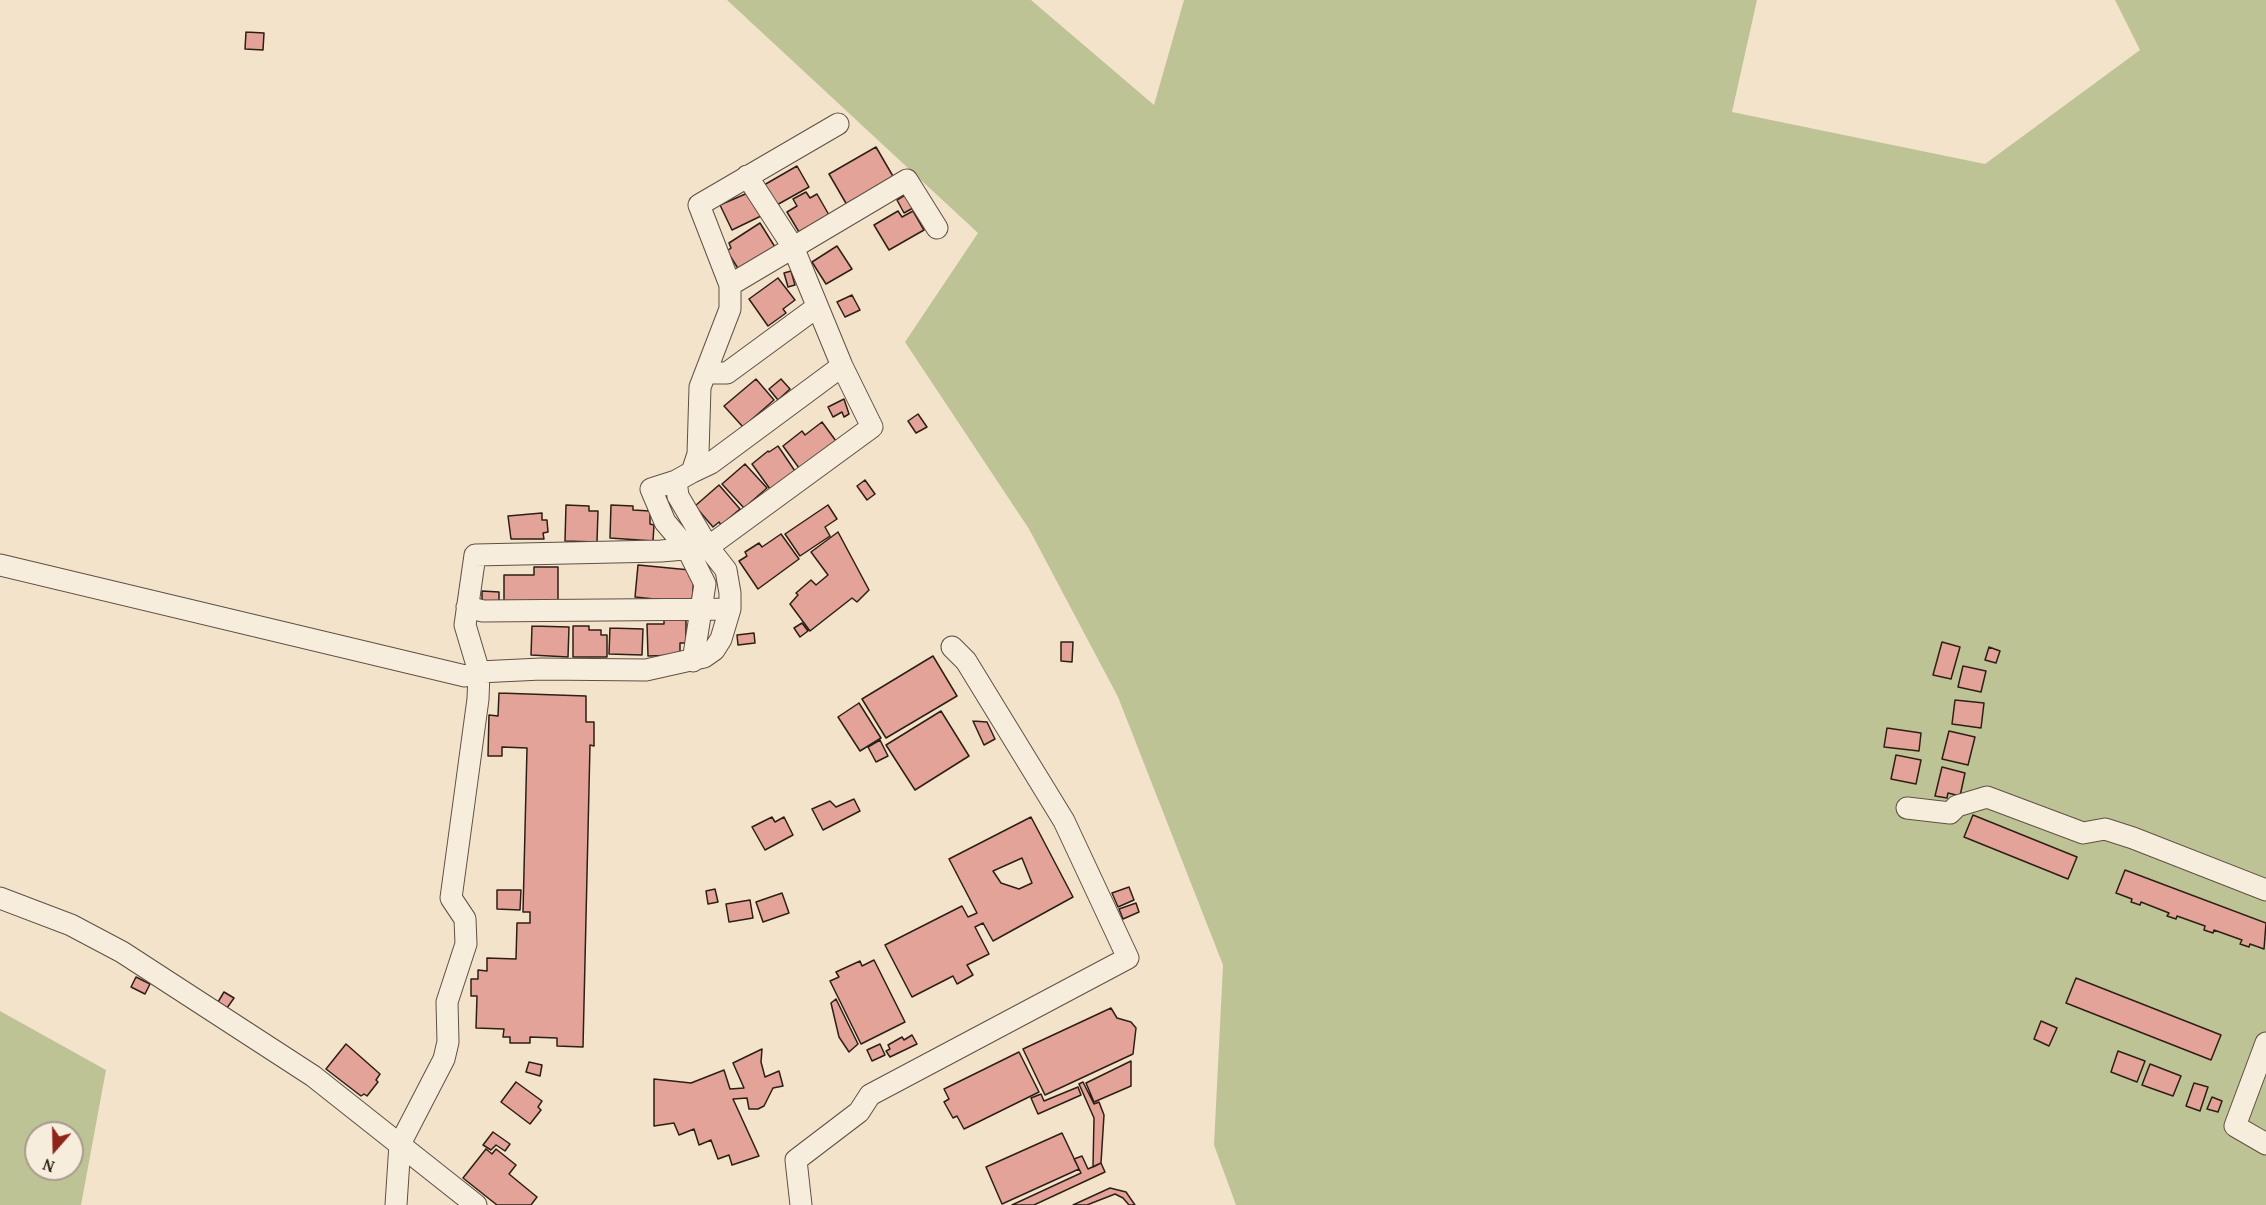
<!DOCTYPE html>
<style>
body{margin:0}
#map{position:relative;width:2266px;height:1205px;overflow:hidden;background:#f3e3cb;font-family:"Gentium Book Plus",serif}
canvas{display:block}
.north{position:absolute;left:24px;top:1121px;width:60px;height:60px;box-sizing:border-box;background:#f7eddd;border:2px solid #a69b8d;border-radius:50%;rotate:200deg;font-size:16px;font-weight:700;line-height:24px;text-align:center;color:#2d1f16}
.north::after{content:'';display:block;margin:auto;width:21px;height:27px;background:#8f2418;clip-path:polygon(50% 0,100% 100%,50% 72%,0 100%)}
</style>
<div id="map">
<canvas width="2266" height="1205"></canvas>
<div class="north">N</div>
</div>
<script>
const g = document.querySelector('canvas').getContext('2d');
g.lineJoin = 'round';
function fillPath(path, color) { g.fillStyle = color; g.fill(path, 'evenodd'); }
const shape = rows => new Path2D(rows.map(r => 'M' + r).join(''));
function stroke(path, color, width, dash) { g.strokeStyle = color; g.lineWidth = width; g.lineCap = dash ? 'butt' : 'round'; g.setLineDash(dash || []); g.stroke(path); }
fillPath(shape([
 [727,0,1031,0,1154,105,1184,0,1757,0,1732,112,1985,164,2140,50,2115,0,2266,0,2266,1205,1236,1205,1214,1145,1223,965,1118,697,1029,529,905,342,978,233],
 [0,1011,106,1070,81,1205,0,1205],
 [36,1133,72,1133,72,1169,36,1169]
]), '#bec395');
const building = shape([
 [246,32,264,33,263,50,245,49,246,32],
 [876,147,894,178,847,205,829,174,876,147],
 [797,166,809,187,775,206,764,185,797,166],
 [750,192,761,216,732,230,720,205,750,192],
 [806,192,810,198,817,194,829,215,799,232,787,212,797,206,793,199,806,192],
 [905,195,913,208,904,213,897,200,905,195],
 [898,211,902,217,913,211,924,230,889,250,874,225,898,211],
 [760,223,775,247,739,270,727,251,731,248,729,243,760,223],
 [837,246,852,269,826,284,812,262,837,246],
 [791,271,795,285,788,287,784,273,791,271],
 [778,278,795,300,783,309,786,313,768,326,749,299,778,278],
 [852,295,860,310,845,317,837,302,852,295],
 [756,379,774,400,743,427,724,406,756,379],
 [781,379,790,389,778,400,769,389,781,379],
 [844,399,849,414,844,417,842,412,833,417,828,407,844,399],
 [918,414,927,427,916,433,908,421,918,414],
 [822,422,836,441,799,468,783,446,802,431,805,435,822,422],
 [778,446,795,471,770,489,752,464,768,451,769,452,778,446],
 [745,464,767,488,744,508,722,484,745,464],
 [865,480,875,494,867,500,857,486,865,480],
 [719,485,740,509,721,525,719,522,713,527,695,506,719,485],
 [566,505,589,506,589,511,598,511,597,542,565,541,566,505],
 [611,505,633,506,633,510,650,511,650,524,654,525,653,541,610,538,611,505],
 [828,505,837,519,825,527,830,536,800,556,785,534,828,505],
 [542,513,542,520,547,520,548,532,543,533,544,539,511,539,508,516,542,513],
 [838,532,869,590,857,602,852,598,810,631,790,604,798,595,796,593,811,580,816,585,828,575,811,552,838,532],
 [781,534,799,559,758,589,739,561,747,556,745,552,759,543,762,547,781,534],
 [638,565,690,570,689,576,694,576,692,603,635,597,638,565],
 [534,567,558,567,558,603,504,603,504,575,534,575,534,567],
 [482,591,499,592,499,601,482,601,482,591],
 [664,620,686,620,686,643,680,643,680,655,648,656,647,624,664,624,664,620],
 [802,623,808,631,800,637,794,628,802,623],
 [532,626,569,627,568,657,531,655,532,626],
 [573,626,589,626,589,630,601,630,601,635,607,635,607,657,573,657,573,626],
 [610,628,643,629,642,655,609,654,610,628],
 [754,633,755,643,738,645,737,635,754,633],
 [1061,642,1073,642,1072,662,1061,661,1061,642],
 [1942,642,1960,647,1951,679,1933,675,1942,642],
 [1989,647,2000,651,1996,663,1985,660,1989,647],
 [933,656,957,696,886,738,862,699,933,656],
 [1963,666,1986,671,1981,692,1958,687,1963,666],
 [499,693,586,696,586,722,594,722,594,746,590,745,583,1047,557,1046,557,1038,530,1037,530,1043,510,1043,510,1037,503,1037,504,1029,476,1028,477,996,471,996,471,979,478,979,478,970,487,971,487,958,516,959,517,923,530,923,530,912,523,912,527,748,502,747,502,756,488,756,489,715,498,716,499,693],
 [1955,700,1984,703,1981,728,1952,724,1955,700],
 [859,703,881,738,860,751,838,717,859,703],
 [941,711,969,756,915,790,886,745,941,711],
 [973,721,987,722,995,739,984,745,973,721],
 [1887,728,1921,733,1919,751,1884,747,1887,728],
 [1949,731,1975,737,1968,765,1942,759,1949,731],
 [880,740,888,756,876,762,868,747,880,740],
 [1896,755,1921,760,1916,784,1891,779,1896,755],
 [1942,767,1965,773,1960,796,1948,793,1947,798,1935,796,1942,767],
 [854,799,860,811,823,830,812,809,830,801,836,807,854,799],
 [1973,815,2077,857,2068,879,1964,837,1973,815],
 [772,817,775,822,784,817,793,835,765,850,752,827,772,817],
 [1031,817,1073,897,993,941,983,923,975,927,989,954,967,965,973,975,957,984,953,976,912,997,885,945,962,906,968,917,977,913,949,859,1031,817],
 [1022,858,1032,883,1019,889,1001,883,993,871,1022,858],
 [2125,870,2266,923,2264,949,2250,944,2249,947,2240,944,2242,940,2214,930,2213,933,2204,930,2205,926,2177,916,2176,919,2167,916,2169,913,2141,902,2140,905,2131,902,2132,899,2116,893,2125,870],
 [1129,887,1134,900,1118,907,1112,893,1129,887],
 [715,889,718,902,708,904,706,891,715,889],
 [497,890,521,890,520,910,497,909,497,890],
 [782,893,789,913,763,922,756,902,782,893],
 [750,900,753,918,729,922,726,904,750,900],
 [1136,903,1139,912,1123,919,1119,909,1136,903],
 [874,960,905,1022,861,1044,830,981,839,977,836,972,860,961,862,966,874,960],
 [136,977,150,984,145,994,131,987,136,977],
 [2076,978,2221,1035,2211,1060,2066,1003,2076,978],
 [224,992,234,998,227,1008,218,1002,224,992],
 [836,999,858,1044,849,1052,839,1037,831,1003,836,999],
 [1111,1008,1117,1018,1131,1022,1136,1028,1133,1054,1045,1095,1023,1049,1111,1008],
 [2041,1021,2057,1028,2049,1046,2034,1039,2041,1021],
 [912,1035,917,1044,890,1057,886,1051,890,1049,888,1045,902,1037,904,1040,912,1035],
 [346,1044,380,1074,376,1080,378,1082,367,1096,364,1094,361,1096,326,1069,346,1044],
 [880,1044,885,1055,872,1061,867,1050,880,1044],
 [762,1049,761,1062,765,1077,779,1071,783,1086,773,1088,764,1106,758,1109,749,1109,747,1098,733,1099,759,1156,732,1165,729,1155,718,1159,711,1140,699,1145,694,1129,679,1135,674,1123,654,1126,654,1079,691,1083,724,1070,730,1089,744,1088,733,1063,762,1049],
 [2118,1051,2145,1061,2137,1082,2111,1072,2118,1051],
 [1019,1052,1039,1092,964,1129,957,1116,953,1118,944,1102,949,1099,944,1089,1019,1052],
 [1131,1061,1131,1086,1094,1102,1086,1083,1131,1061],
 [529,1062,542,1065,540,1076,526,1072,529,1062],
 [2150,1064,2181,1076,2173,1096,2142,1085,2150,1064],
 [516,1082,542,1101,538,1107,541,1110,530,1124,501,1102,516,1082],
 [1083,1082,1094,1104,1099,1102,1104,1115,1101,1163,1093,1167,1094,1118,1079,1084,1083,1082],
 [2194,1083,2208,1087,2200,1111,2186,1106,2194,1083],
 [1078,1087,1081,1095,1038,1114,1031,1098,1041,1094,1044,1101,1078,1087],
 [2212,1097,2222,1101,2218,1112,2207,1109,2212,1097],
 [493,1132,510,1144,505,1151,496,1145,491,1150,483,1145,493,1132],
 [1062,1133,1079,1169,1002,1204,986,1167,1062,1133],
 [486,1149,492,1154,496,1149,516,1165,509,1174,537,1197,531,1205,497,1205,463,1178,486,1149],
 [1082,1156,1088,1169,1101,1163,1105,1172,1034,1205,1012,1205,1081,1173,1074,1159,1082,1156],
 [1110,1188,1126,1192,1135,1205,1129,1205,1123,1198,1115,1194,1087,1205,1073,1205,1110,1188]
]);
fillPath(building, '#e4a398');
stroke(building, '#2d1f16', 1.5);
const minor = shape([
 [730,285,907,180,937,228],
 [706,373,727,373,817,307],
 [692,472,711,463,842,366],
 [676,481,651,489,665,522,687,548,705,584,693,661],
 [0,565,465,676,479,672,541,669,646,670,704,657,714,650,721,639,730,609,730,593,726,570,708,547,678,496,676,481,692,472,698,454,700,387,730,309,730,285,699,205,838,124],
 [467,607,483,611,730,609],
 [1907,808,1950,813,1957,806,1987,797,2083,833,2105,829,2133,838,2266,890],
 [0,898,71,925,122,952,313,1076,476,1205],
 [2266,1043,2235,1126,2266,1144],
 [396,1205,400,1144,444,1059,448,1042,447,1002,466,944,465,919,451,898,478,699,479,672,465,625,475,555,661,551,708,547,872,427,842,366,793,247,747,176],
 [801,1205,796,1160,859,1112,870,1095,1128,958,1064,821,966,661,952,647]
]);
stroke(minor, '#5e5043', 23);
stroke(minor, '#f7eddd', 21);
</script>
